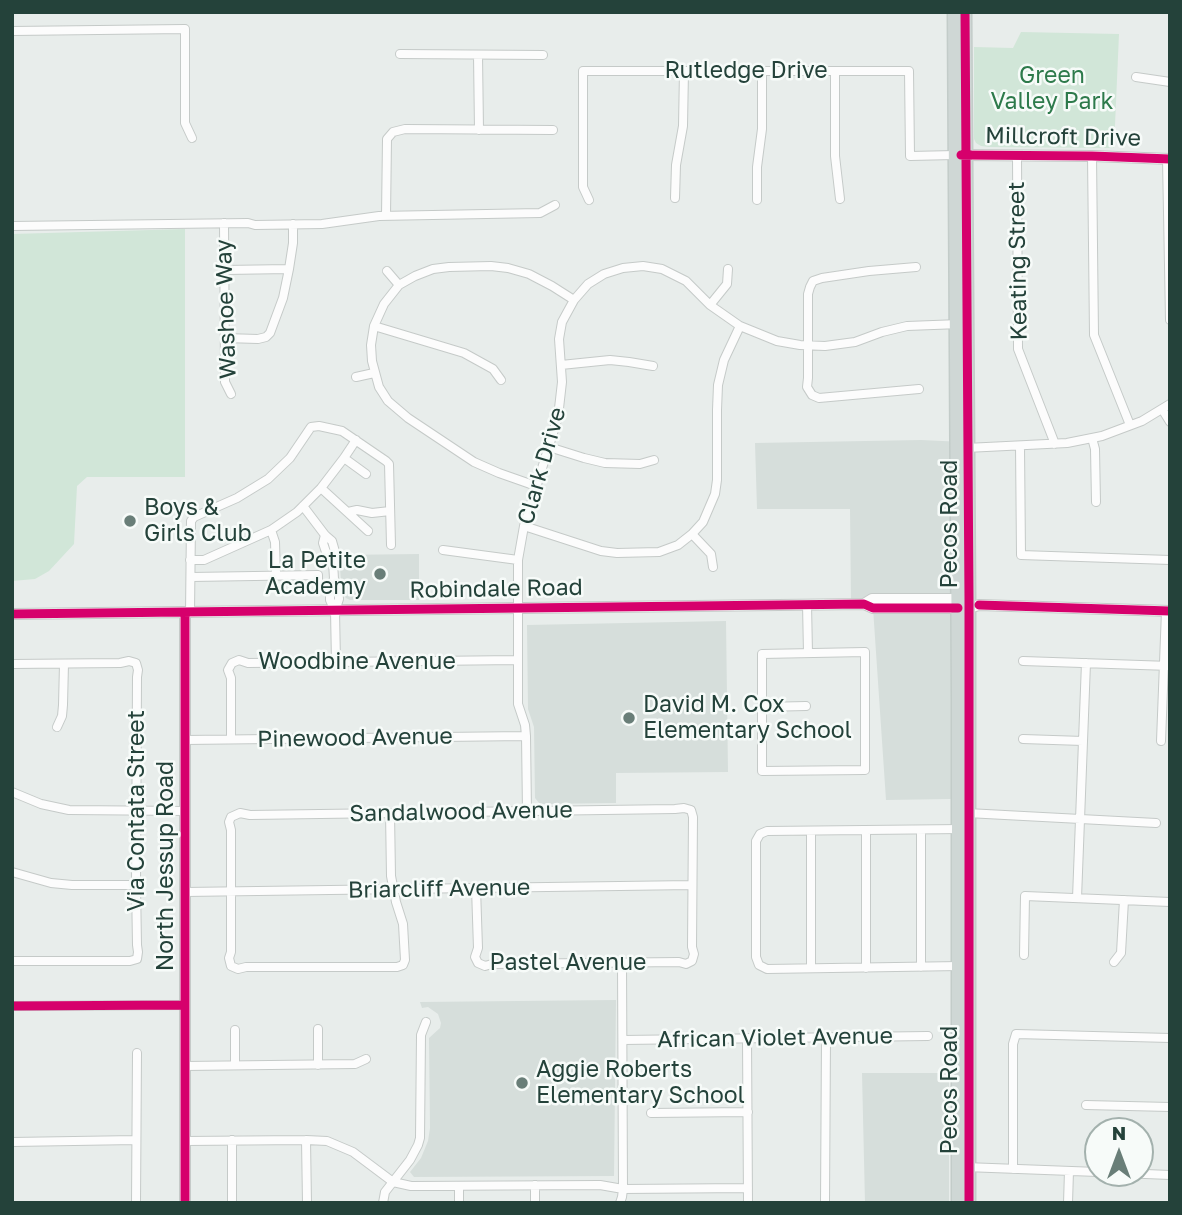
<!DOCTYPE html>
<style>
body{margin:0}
#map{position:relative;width:1182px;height:1215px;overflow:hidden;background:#e8edeb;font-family:"Golos Text",sans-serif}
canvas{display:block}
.frame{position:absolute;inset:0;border:14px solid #24423a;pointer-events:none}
.north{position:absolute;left:1084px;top:1117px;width:70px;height:70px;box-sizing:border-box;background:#f7fbf9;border:2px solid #a3b1ad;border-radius:50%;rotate:0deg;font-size:19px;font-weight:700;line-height:28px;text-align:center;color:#24423a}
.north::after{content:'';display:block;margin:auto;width:24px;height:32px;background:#697e78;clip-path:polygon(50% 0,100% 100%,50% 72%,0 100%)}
</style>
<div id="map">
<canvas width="1182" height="1215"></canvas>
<div class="frame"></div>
<div class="north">N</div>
</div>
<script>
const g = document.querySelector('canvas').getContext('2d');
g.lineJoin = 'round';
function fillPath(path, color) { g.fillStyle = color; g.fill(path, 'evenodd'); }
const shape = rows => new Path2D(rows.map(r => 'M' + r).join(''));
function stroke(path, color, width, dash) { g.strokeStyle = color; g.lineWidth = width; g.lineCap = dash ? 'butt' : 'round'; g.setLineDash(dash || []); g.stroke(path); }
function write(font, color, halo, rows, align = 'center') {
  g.font = font + ' "Golos Text",sans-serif'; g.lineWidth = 5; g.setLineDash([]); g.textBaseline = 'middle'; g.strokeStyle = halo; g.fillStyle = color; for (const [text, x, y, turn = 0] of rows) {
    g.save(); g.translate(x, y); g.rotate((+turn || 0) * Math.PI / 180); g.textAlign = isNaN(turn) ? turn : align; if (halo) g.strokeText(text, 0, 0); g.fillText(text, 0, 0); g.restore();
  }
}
fillPath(shape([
 [921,440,964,442,965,604,851,602,850,509,757,509,755,443],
 [419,554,419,600,350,600,346,598,342,593,339,555],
 [873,608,966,608,965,796,950,799,886,800],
 [726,621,728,772,616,773,616,803,540,804,535,798,534,727,528,709,527,625],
 [616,1000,614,1176,414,1177,410,1172,421,1158,428,1141,430,1128,429,1038,440,1028,441,1023,438,1014,428,1007,422,1008,420,1002],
 [862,1073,949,1073,949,1203,865,1203]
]), '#d6dedb');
fillPath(shape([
 [1021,32,1119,34,1114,148,989,147,981,146,976,143,974,139,974,47,1013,48],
 [185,229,185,477,87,477,77,486,74,544,49,571,35,579,12,581,12,234]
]), '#d1e6d8');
const minor = shape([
 [12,31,185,29,185,123,192,138],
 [400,54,543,55],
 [478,55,479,130],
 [835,71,835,156,840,199],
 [1136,77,1170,82],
 [1017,155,1018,349,1055,444],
 [1092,156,1094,335,1130,425],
 [1167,159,1170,320],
 [675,198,676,165,683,126,684,71],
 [589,200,583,187,583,71,909,71,910,156,955,155],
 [757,200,757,167,762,129,762,71],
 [386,216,387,139,393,132,405,129,553,130],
 [224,223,225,372,225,382,231,394],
 [12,226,248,223,255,225,322,224,379,216,540,213,555,205],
 [916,267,869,271,822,278,813,281,810,287,808,294,808,378,807,387,812,395,819,398,919,389],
 [225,270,289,269],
 [387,271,399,285],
 [710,305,727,284,728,269],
 [374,326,464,353,493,369,501,380],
 [225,338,258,339,266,337,270,333,283,298,289,269,293,243,293,224],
 [561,365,610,360,629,362,653,366],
 [356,377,374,373],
 [1162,409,1170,422],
 [1092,438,1095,449,1096,502],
 [1020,446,1021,555,1170,560],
 [549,447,584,458,605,463,640,464,654,460],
 [966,448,1067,443,1102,436,1142,421,1170,404],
 [344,458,366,474],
 [536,486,499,473,474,462,408,418,388,401,379,387,372,361,371,345,374,326,384,304,399,285,415,276,433,269,449,267,491,266,508,268,529,274,552,286,574,300],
 [321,488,368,531],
 [303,506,325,535,332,541,336,555,333,562,334,579,338,586,339,599,335,611,336,662],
 [348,512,357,510,372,513,390,511],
 [524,526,601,551,617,553,659,552,678,545,692,534,703,522,715,494,717,480,717,410,718,385,724,360,740,326],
 [271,530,275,542,276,576],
 [692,534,711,554,713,567],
 [325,535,323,543,328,558,333,562],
 [443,550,518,560],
 [190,560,204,560,271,530,297,512,321,488,344,458,356,440],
 [191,577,318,575,318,580],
 [334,579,330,587,330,600,335,611],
 [807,604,808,653],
 [190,613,191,521,194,517,237,498,268,479,290,458,311,427,319,426,342,431,386,461,389,464,391,545],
 [865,652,865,770,762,771,762,654,865,652],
 [1023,661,1170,666],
 [12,664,120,663,129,661,136,663,138,670,137,677,136,885,137,945,138,952,137,959,130,961,12,961],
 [762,707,806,706],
 [57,727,62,716,63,705,64,664],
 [231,739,231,678,228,670,232,663,239,660,248,663,518,660],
 [1023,739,1083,741],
 [185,740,526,736],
 [1161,741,1166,611],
 [12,792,41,804,69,810,185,811],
 [527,812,526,736,525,725,518,704,518,560,524,526,558,417,562,382,559,339,562,322,574,300,588,284,604,274,623,268,643,266,662,269,686,281,710,305,740,326,777,341,800,345,825,346,855,342,882,332,907,326,960,324],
 [390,813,391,876,396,902,403,924,405,960,403,965,397,967,246,967,238,969,231,966,229,958,231,952,231,830,229,822,231,817,240,813,250,815,390,813,675,809,684,808,691,810,693,817,692,947,694,954,692,961,686,964,679,962,492,964,485,966,478,963,475,957,478,948,476,888],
 [967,813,1156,823],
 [866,830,866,968],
 [921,830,921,967],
 [811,831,811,968],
 [12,872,51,883,72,885,136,885],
 [185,892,692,885],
 [1077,898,1086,663],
 [1024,955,1025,896,1170,902],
 [1114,962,1121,953,1124,900],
 [960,966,767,969,759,965,756,957,756,841,760,834,767,831,962,829],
 [12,1006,185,1005],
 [318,1029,318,1065],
 [235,1030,235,1065],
 [747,1038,748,1203],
 [623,1040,928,1036],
 [185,1066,355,1064,366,1059],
 [1086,1105,1170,1107],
 [651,1113,748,1112],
 [232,1140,232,1203],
 [306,1140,307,1203],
 [185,1141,306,1140,327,1141,353,1152,393,1182,411,1186,600,1185,623,1189,748,1188],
 [12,1142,136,1140],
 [965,1167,1098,1172],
 [1013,1169,1013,1044,1016,1034,1170,1038],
 [1121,1173,1170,1175],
 [535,1185,535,1203],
 [459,1186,459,1203],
 [136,1203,137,1053],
 [383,1203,385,1192,410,1160,418,1145,420,1138,421,1035,426,1022],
 [620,1203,622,1197,623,1189,622,963],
 [825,1203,826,1038],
 [1068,1203,1069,1171]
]);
const tertiary = shape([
 [960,155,1092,156,1170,159],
 [864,604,872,599,963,599],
 [185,613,185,1203],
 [12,614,864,604,873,608,969,608,979,605,1170,611]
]);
const primary = shape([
 [954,12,958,699,958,1203],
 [965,12,969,599,969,1203]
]);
stroke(minor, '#c5cac8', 10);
stroke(tertiary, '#c5cac8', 12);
stroke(primary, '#c3ccc9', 15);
stroke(minor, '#fcfcfc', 8);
stroke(tertiary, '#fcfcfc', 10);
stroke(primary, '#cfd7d5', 12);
stroke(shape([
 [965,12,969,599,969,1203],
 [961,155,1092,156,1170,159],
 [979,605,1170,611],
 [185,613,185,1203],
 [12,614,864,604,873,608,958,608],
 [12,1006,185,1005]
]), '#d6006c', 9);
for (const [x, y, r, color] of [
 [130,521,7,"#697e78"],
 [380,574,7,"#697e78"],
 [629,718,7,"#697e78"],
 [522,1083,7,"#697e78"]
]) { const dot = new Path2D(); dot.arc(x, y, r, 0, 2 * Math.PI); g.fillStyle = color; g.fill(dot); stroke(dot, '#f7fbf9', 2.5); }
write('23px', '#24423a', '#f7fbf9', [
 ["Rutledge Drive",746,71],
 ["Millcroft Drive",1063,137,1],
 ["Keating Street",1018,261,-91],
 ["Washoe Way",226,309,-92],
 ["Clark Drive",542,466,-74],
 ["Pecos Road",950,524,-90],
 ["Robindale Road",496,589,-1],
 ["Woodbine Avenue",357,662],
 ["Pinewood Avenue",355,738,-1],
 ["Via Contata Street",137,811,-90],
 ["Sandalwood Avenue",461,812,-1],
 ["North Jessup Road",166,866,-90],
 ["Briarcliff Avenue",439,889,-1],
 ["Pastel Avenue",568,963],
 ["African Violet Avenue",775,1038,-1],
 ["Pecos Road",950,1090,-90]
]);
write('23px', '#2d7a4b', '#f7fbf9', [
 ["Green",1052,76],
 ["Valley Park",1052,102]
]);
write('23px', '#24423a', '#f7fbf9', [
 ["Boys &",144,508],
 ["Girls Club",144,534],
 ["La Petite",366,561,"right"],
 ["Academy",366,587,"right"],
 ["David M. Cox",643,705],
 ["Elementary School",643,731],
 ["Aggie Roberts",536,1070],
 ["Elementary School",536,1096]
], 'left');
</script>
